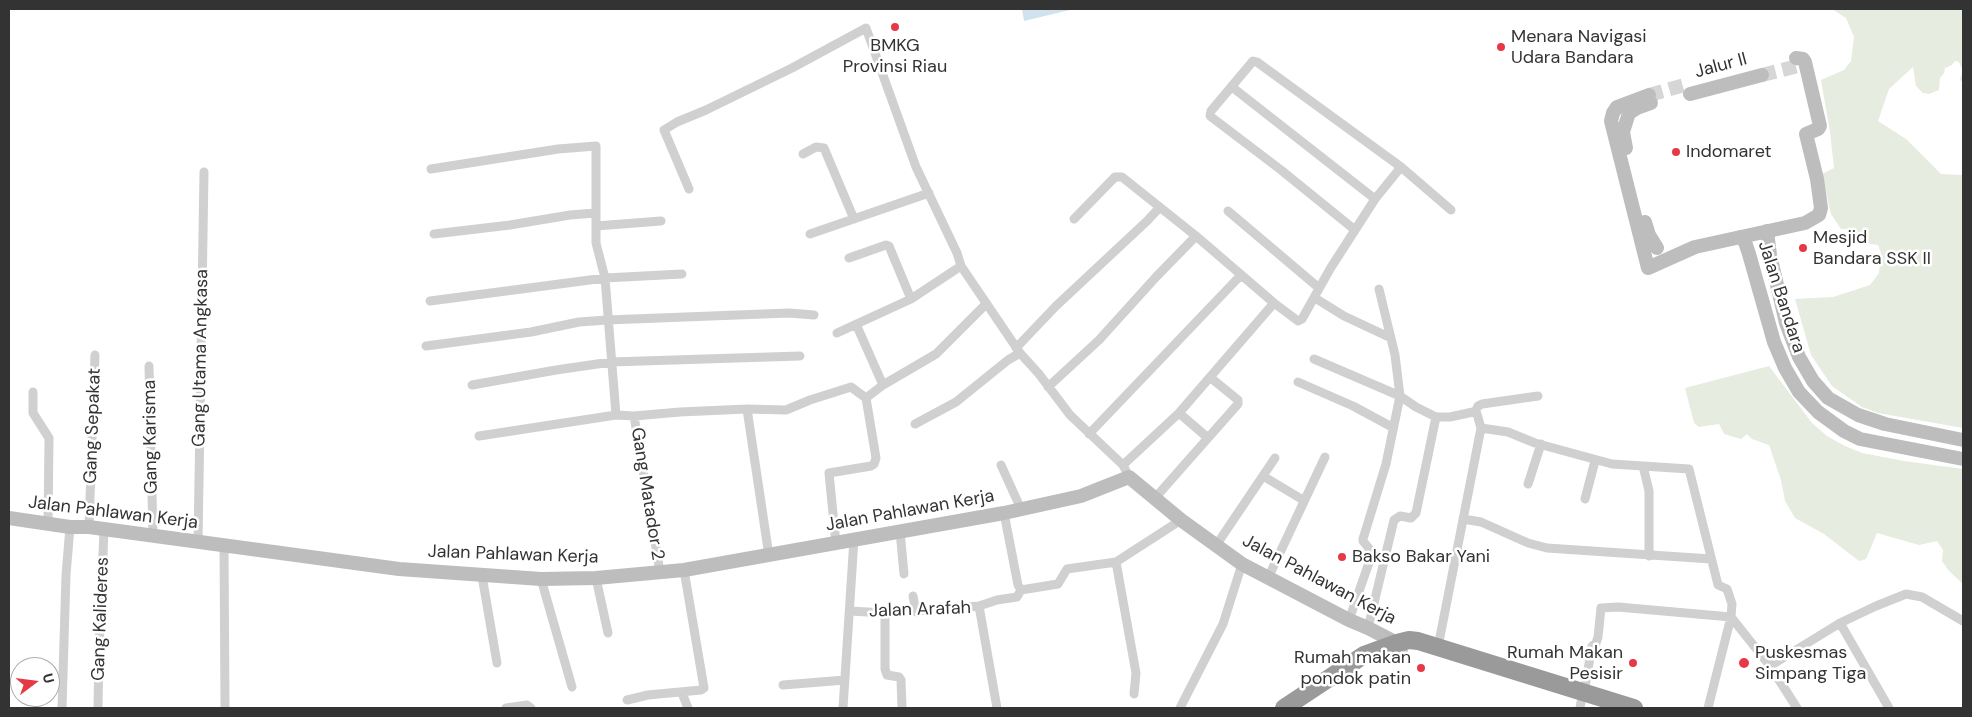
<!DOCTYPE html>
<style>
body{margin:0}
#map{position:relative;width:1972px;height:717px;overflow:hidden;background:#fff;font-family:"DM Sans",sans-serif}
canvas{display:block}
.frame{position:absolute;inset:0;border:10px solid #333;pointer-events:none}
.north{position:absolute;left:10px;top:657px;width:50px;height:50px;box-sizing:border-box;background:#fff;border:1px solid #adadad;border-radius:50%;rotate:75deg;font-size:14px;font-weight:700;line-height:20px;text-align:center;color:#333}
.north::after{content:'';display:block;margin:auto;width:18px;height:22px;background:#e63946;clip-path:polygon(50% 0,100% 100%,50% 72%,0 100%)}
</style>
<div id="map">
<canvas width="1972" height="717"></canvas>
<div class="frame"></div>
<div class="north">U</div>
</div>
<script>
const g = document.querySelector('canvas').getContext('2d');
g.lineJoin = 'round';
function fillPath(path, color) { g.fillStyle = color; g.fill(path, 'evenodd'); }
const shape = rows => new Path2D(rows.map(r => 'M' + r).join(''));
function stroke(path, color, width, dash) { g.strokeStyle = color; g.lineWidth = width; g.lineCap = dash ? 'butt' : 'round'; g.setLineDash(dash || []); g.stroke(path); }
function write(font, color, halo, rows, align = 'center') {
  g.font = font + ' "DM Sans",sans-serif'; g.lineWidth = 5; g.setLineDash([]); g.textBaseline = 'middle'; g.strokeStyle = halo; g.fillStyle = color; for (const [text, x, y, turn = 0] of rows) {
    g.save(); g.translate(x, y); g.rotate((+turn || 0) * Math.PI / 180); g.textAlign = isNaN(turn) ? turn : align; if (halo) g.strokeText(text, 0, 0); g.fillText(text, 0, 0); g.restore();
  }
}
fillPath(shape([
 [1832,9,1963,9,1963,84,1960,79,1963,71,1959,62,1955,61,1952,65,1945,68,1944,73,1940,78,1939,90,1929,94,1923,93,1916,86,1913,67,1889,89,1878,121,1906,139,1941,174,1963,175,1963,428,1878,413,1862,407,1832,386,1811,355,1795,299,1833,297,1870,285,1879,273,1881,253,1878,245,1865,243,1853,229,1841,229,1831,214,1822,174,1834,168,1830,132,1821,80,1844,70,1851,61,1854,37,1846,18],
 [1769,366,1812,423,1827,436,1845,446,1862,453,1904,461,1963,469,1963,584,1949,571,1942,561,1943,550,1937,541,1919,545,1877,533,1866,559,1859,561,1824,534,1795,518,1785,501,1781,480,1769,445,1752,439,1747,434,1741,439,1724,434,1719,424,1699,427,1694,423,1685,388]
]), '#e6ecdf');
fillPath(shape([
 [1022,9,1074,9,1024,21]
]), '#cfe2ee');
stroke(shape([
 [1762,75,1798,66],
 [1649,95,1688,84]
]), '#d6d6d6', 14, [14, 7]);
stroke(shape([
 [1232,87,1375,199],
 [803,154,816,147,824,148,854,219],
 [431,169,558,149,596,146,596,243,605,278,616,415],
 [689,189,664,130,677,122,706,110,792,68,866,28,916,167,957,253,961,266,1020,353,1039,374,1070,415,1123,465,1129,477],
 [1228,211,1319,288],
 [1074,219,1115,177,1122,177,1196,236,1274,303,1298,321,1302,319,1330,269,1375,199,1401,167],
 [596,226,661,221],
 [1355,230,1281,170,1210,116,1211,111,1253,61,1257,62,1401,167,1451,210],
 [434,234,510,225,570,215,595,213],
 [810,234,929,193],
 [849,258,886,245,889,246,911,299],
 [1315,298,1344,316,1391,338],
 [430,301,605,278,682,274],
 [856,324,883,385],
 [837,333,911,299,961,266],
 [426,346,531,332,579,322,607,320,789,313,814,315],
 [1016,348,1056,306,1147,221,1160,207],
 [1314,359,1400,396,1416,407,1436,417,1450,417,1473,412,1477,414,1481,428,1438,647],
 [149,366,153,537],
 [1298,382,1353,406,1392,427],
 [472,385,556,370,611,362,800,356],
 [1048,387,1099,340,1156,277,1196,236],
 [33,392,33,413,49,438,48,524],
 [866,398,883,385,936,354,986,304],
 [747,409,769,556],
 [1475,412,1478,406,1482,404,1538,396],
 [1179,413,1208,438],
 [634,416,660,572],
 [915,424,956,402,1008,360,1020,353],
 [1481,428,1508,432,1535,443,1612,464,1689,469,1718,585,1727,589,1732,604,1731,617,1708,708],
 [1089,434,1241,275],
 [479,436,616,415,634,416,680,412,747,409,786,410,810,400,851,387,866,398,876,458,874,464,871,466,829,473,836,544],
 [1001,465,1021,509],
 [1123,465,1179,413,1274,303],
 [1643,466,1649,491,1649,556],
 [1263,476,1303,500],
 [1528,484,1541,444],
 [1155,498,1238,404,1238,400,1211,378],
 [1585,499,1595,461],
 [1004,513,1018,585,1021,590,1058,584,1067,569,1116,562],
 [1463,519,1481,522,1528,543,1547,548,1711,559],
 [89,527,95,355],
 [900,531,904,574],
 [198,543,204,172],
 [1217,544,1275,458],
 [224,546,225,708],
 [482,576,497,663],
 [596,578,608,633],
 [1268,578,1325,457],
 [541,579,572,687],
 [913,596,916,612],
 [979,606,997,708],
 [850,611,885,613,979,606,997,600,1017,597,1021,590],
 [885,613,885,669,887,675,899,677,901,680,902,708],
 [1349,620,1371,557,1371,551,1363,541,1363,539,1386,464,1400,396,1395,355,1379,289],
 [1840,623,1889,708],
 [1368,628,1394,520,1400,516,1411,518,1416,513,1436,417],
 [1770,666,1840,623,1876,606,1906,594,1922,597,1963,621],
 [783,685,845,680],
 [682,693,688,708],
 [1584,693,1592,646,1596,643,1598,637,1601,608,1618,607,1731,617,1770,666,1797,708],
 [1134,694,1136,673,1116,562,1181,520],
 [627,700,648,695,701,690,704,688,684,570],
 [62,708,66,575,70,527],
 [98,708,99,649,104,530],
 [506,708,527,705,531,708],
 [843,708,854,539],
 [1180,708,1223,624,1242,564],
 [1580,708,1581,702]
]), '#d0d0d0', 9);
stroke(shape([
 [1690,94,1762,75],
 [1649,95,1617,107,1613,113,1611,121,1648,268,1695,247,1805,223,1819,215,1821,208,1817,179,1806,134,1818,129,1820,126,1805,62,1803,59,1796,58],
 [1626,148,1623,132,1629,113,1637,108,1651,103],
 [1645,222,1649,235,1657,248],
 [1767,231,1770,255,1786,323,1799,357,1813,381,1828,398,1858,415,1885,424,1963,440],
 [1740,237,1745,242,1749,254,1774,342,1785,368,1799,392,1818,412,1844,431,1860,439,1963,459],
 [9,518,70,527,89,527,399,569,541,579,596,578,684,570,1004,513,1081,496,1129,477,1181,520,1242,564,1349,620,1368,628,1397,643,1401,652]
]), '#bdbdbd', 14);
stroke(shape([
 [1284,708,1364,655,1397,643,1409,640,1418,641,1634,708]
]), '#9a9a9a', 18);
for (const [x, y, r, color] of [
 [895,27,5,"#e63946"],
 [1501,47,5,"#e63946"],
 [1676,152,5,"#e63946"],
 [1803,248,5,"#e63946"],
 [1342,557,5,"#e63946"],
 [1633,663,5,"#e63946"],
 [1744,663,6,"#e63946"],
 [1421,668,5,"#e63946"]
]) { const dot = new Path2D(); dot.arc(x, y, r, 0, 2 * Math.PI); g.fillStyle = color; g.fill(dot); stroke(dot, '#fff', 2); }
write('18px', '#333', '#fff', [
 ["Menara Navigasi",1511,37],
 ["Udara Bandara",1511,58],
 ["BMKG",895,46,"center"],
 ["Provinsi Riau",895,67,"center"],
 ["Indomaret",1686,152],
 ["Mesjid",1813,238],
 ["Bandara SSK II",1813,259],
 ["Bakso Bakar Yani",1352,557],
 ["Rumah Makan",1623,653,"right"],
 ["Pesisir",1623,674,"right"],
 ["Puskesmas",1755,653],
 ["Simpang Tiga",1755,674],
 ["Rumah makan",1411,658,"right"],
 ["pondok patin",1411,679,"right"]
], 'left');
write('18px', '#333', '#fff', [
 ["Jalur II",1721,66,-15],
 ["Jalan Bandara",1781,297,72],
 ["Gang Utama Angkasa",201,358,-89],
 ["Gang Sepakat",93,426,-88],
 ["Gang Karisma",151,437,-91],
 ["Gang Matador 2",647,494,81],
 ["Jalan Pahlawan Kerja",910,511,-10],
 ["Jalan Pahlawan Kerja",113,513,7],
 ["Jalan Pahlawan Kerja",513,555,2],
 ["Jalan Pahlawan Kerja",1319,580,28],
 ["Jalan Arafah",920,610,-2],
 ["Gang Kalideres",101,619,-88]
]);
</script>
